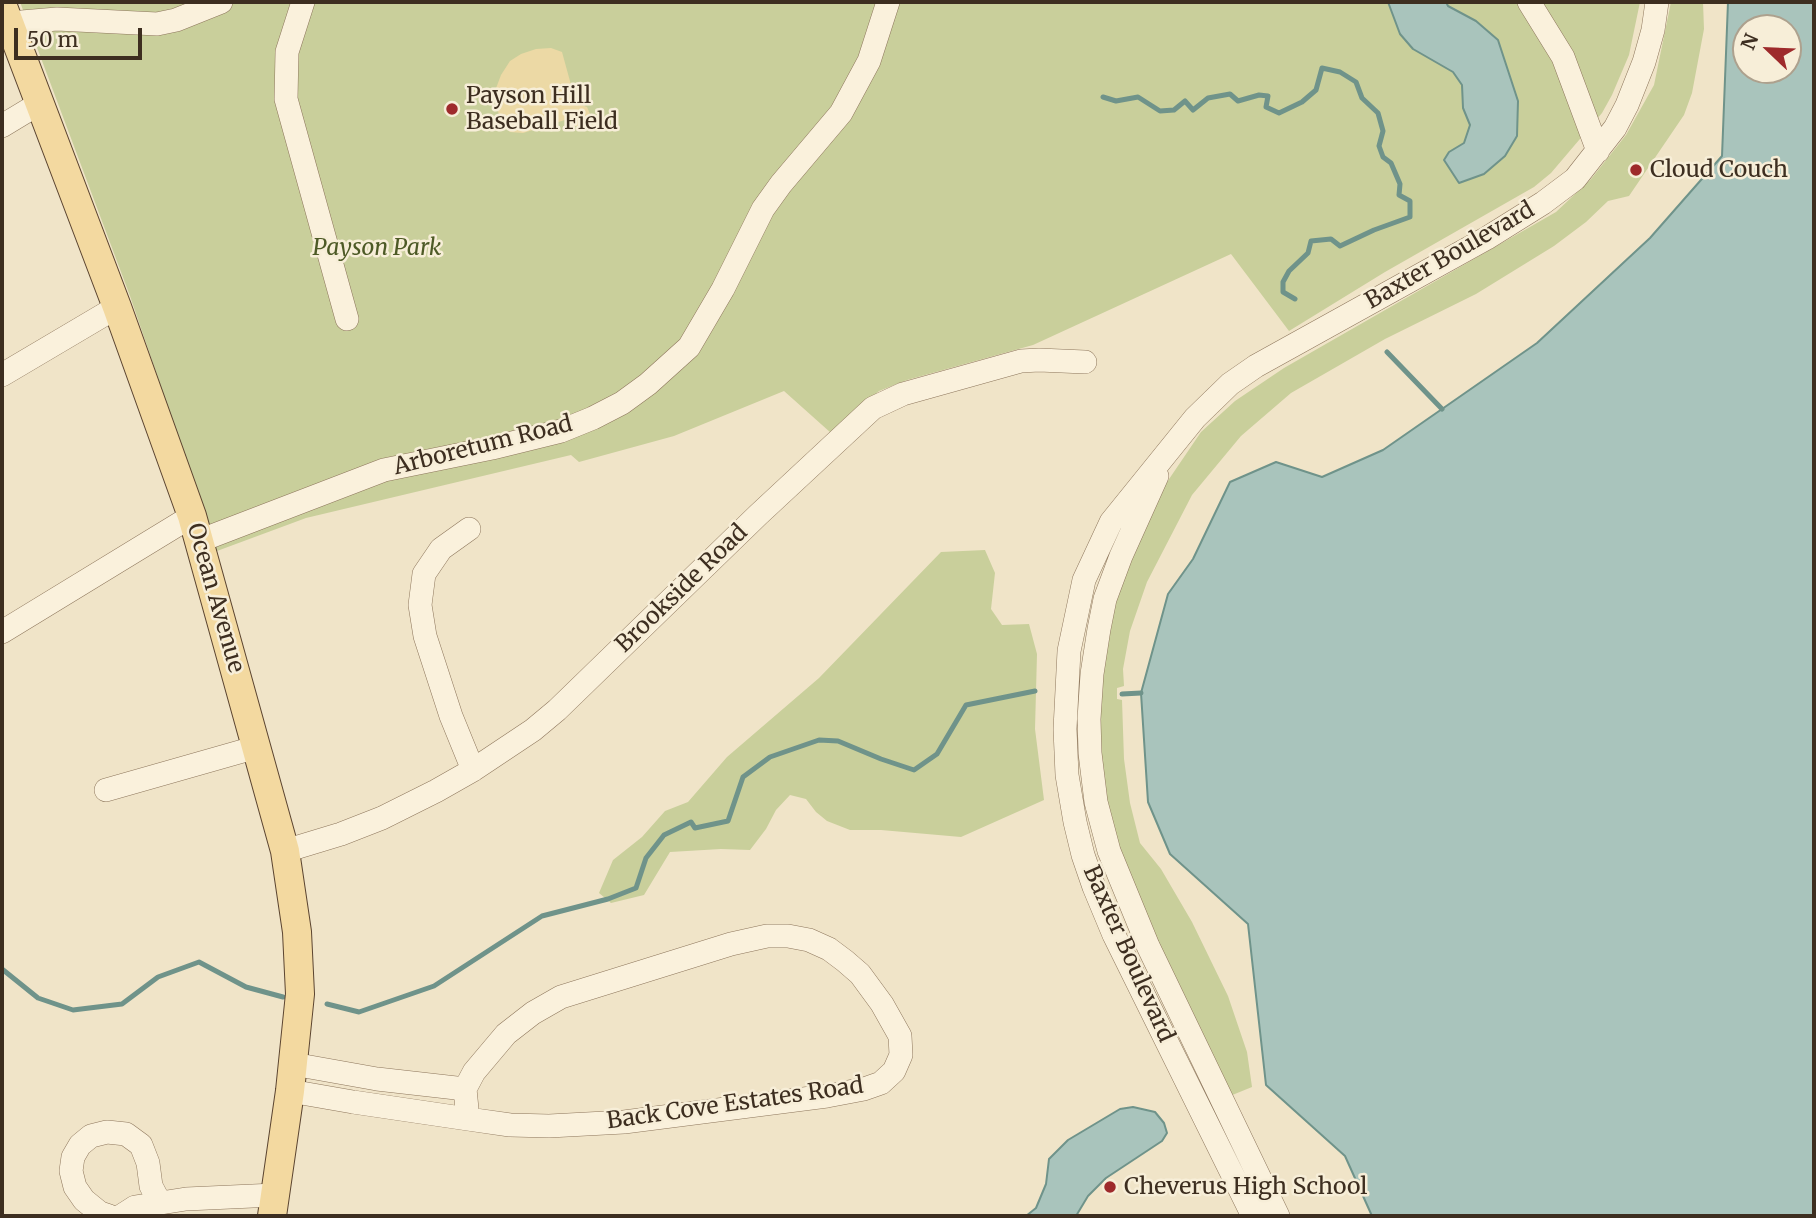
<!DOCTYPE html>
<style>
body{margin:0}
#map{position:relative;width:1816px;height:1218px;overflow:hidden;background:#f0e4c8;font-family:Merriweather,serif}
canvas{display:block}
.frame{position:absolute;inset:0;border:4px solid #3d2e20;pointer-events:none}
.north{position:absolute;left:1732px;top:14px;width:70px;height:70px;box-sizing:border-box;background:#f7eed8;border:2px solid #ada18e;border-radius:50%;rotate:293deg;font-size:19px;font-weight:700;line-height:28px;text-align:center;color:#3d2e20}
.north::after{content:'';display:block;margin:auto;width:24px;height:32px;background:#9e2a2b;clip-path:polygon(50% 0,100% 100%,50% 72%,0 100%)}
.scale{position:absolute;left:14px;top:28px;width:128px;height:32px;box-sizing:border-box;border:4px solid #3d2e20;border-top:0;padding-left:9px;font-size:21px;line-height:24px;white-space:nowrap;color:#3d2e20;-webkit-text-stroke:5px #f7eed8;paint-order:stroke}
</style>
<div id="map">
<canvas width="1816" height="1218"></canvas>
<div class="frame"></div>
<div class="north">N</div>
<div class="scale">50 m</div>
</div>
<script>
const g = document.querySelector('canvas').getContext('2d');
g.lineJoin = 'round';
function fillPath(path, color) { g.fillStyle = color; g.fill(path, 'evenodd'); }
const shape = rows => new Path2D(rows.map(r => 'M' + r).join(''));
function stroke(path, color, width, dash) { g.strokeStyle = color; g.lineWidth = width; g.lineCap = dash ? 'butt' : 'round'; g.setLineDash(dash || []); g.stroke(path); }
function write(font, color, halo, rows, align = 'center') {
  g.font = font + ' Merriweather,serif'; g.lineWidth = 5; g.setLineDash([]); g.textBaseline = 'middle'; g.strokeStyle = halo; g.fillStyle = color; for (const [text, x, y, turn = 0] of rows) {
    g.save(); g.translate(x, y); g.rotate((+turn || 0) * Math.PI / 180); g.textAlign = isNaN(turn) ? turn : align; if (halo) g.strokeText(text, 0, 0); g.fillText(text, 0, 0); g.restore();
  }
}
fillPath(shape([
 [20,2,1640,2,1629,55,1612,95,1602,113,1551,173,1534,187,1385,272,1289,331,1231,254,1033,345,907,380,879,391,831,433,784,391,674,436,579,462,571,455,306,518,217,551,130,296],
 [1671,2,1703,2,1704,29,1692,93,1684,115,1629,196,1608,201,1586,222,1554,246,1476,294,1385,339,1291,393,1241,436,1192,495,1147,582,1130,631,1123,669,1124,686,1117,688,1117,699,1122,700,1124,759,1130,803,1140,843,1161,869,1192,922,1228,996,1247,1052,1252,1087,1225,1098,1126,888,1093,758,1107,599,1146,513,1201,432,1235,401,1284,368,1556,212,1591,179,1626,135,1654,85],
 [985,550,995,573,991,609,1002,625,1029,624,1037,654,1035,729,1044,800,961,837,881,830,850,830,827,821,816,812,806,799,790,795,776,810,766,829,750,850,721,849,670,852,644,895,611,903,599,893,613,860,642,837,665,811,688,802,727,757,819,678,941,552]
]), '#c9cf9b');
fillPath(shape([
 [551,48,562,52,576,103,587,107,590,114,589,120,581,126,575,126,568,119,523,133,510,132,502,123,496,106,495,91,501,75,510,61,521,54,536,49]
]), '#ecd9a5');
const water = shape([
 [1388,2,1446,2,1448,6,1476,21,1498,40,1518,101,1517,136,1505,156,1484,174,1459,183,1444,160,1449,152,1464,143,1470,125,1463,108,1462,85,1453,72,1413,49,1400,34,1388,2],
 [1728,2,1814,2,1814,1216,1372,1216,1345,1156,1266,1085,1248,924,1170,854,1148,802,1141,693,1168,594,1193,559,1230,482,1276,462,1322,477,1383,450,1537,343,1650,238,1722,156,1728,2],
 [1746,28,1788,28,1788,70,1746,70,1746,28],
 [1133,1107,1155,1112,1164,1123,1167,1133,1162,1141,1106,1178,1088,1196,1076,1216,1026,1216,1036,1208,1046,1184,1049,1159,1068,1140,1120,1109,1133,1107]
]);
fillPath(water, '#a9c4bc');
stroke(water, '#6f938a', 2);
stroke(shape([
 [1103,97,1116,101,1138,97,1160,111,1174,110,1185,101,1193,110,1208,98,1230,94,1238,101,1259,95,1268,96,1266,107,1279,113,1302,102,1316,90,1322,68,1340,72,1356,82,1362,98,1378,113,1383,131,1379,146,1383,157,1391,163,1400,184,1399,195,1410,201,1410,217,1374,230,1340,246,1331,239,1311,241,1308,253,1289,271,1283,282,1283,292,1295,299],
 [1387,352,1442,409],
 [1122,694,1141,693],
 [2,969,38,998,73,1010,122,1004,158,977,199,962,246,987,283,997],
 [327,1004,359,1012,434,986,542,916,608,899,636,888,646,858,664,835,691,822,695,828,728,821,743,777,770,757,819,740,838,741,881,759,914,770,937,754,966,705,1035,691]
]), '#6f938a', 5);
const minor = shape([
 [303,2,287,52,286,99,347,319],
 [1529,2,1563,57,1598,151],
 [10,23,57,19,157,24,176,20,221,2],
 [2,126,40,103],
 [2,375,117,307],
 [1157,476,1121,556,1105,599,1099,629,1092,674,1089,719,1090,753,1096,802,1109,851,1148,946,1278,1216],
 [469,529,441,549,424,574,420,605,425,636,451,716,473,770],
 [199,541,384,470,492,448,561,431,593,418,622,403,648,384,689,347,723,289,763,209,781,184,841,113,869,61,888,2],
 [2,632,192,516],
 [106,790,257,747],
 [285,851,341,834,382,818,436,791,473,770,533,730,557,710,758,515,873,408,903,394,1021,361,1039,360,1085,362],
 [293,1064,377,1079,465,1089],
 [290,1091,353,1102,468,1119,510,1125,549,1126,624,1122,827,1096,864,1089,881,1083,894,1071,901,1055,900,1036,882,1004,860,974,845,961,829,949,809,940,788,936,767,936,731,944,561,997,533,1013,506,1034,474,1072,465,1089,468,1119],
 [109,1216,100,1213,84,1200,75,1187,71,1171,73,1157,80,1145,91,1136,107,1132,126,1134,141,1145,148,1163,151,1186,160,1203],
 [121,1216,135,1207,186,1199,275,1195],
 [1253,1216,1114,935,1094,887,1083,855,1075,822,1067,775,1065,729,1069,651,1084,580,1111,522,1195,418,1230,384,1256,366,1487,238,1543,203,1575,179,1615,128,1627,105,1644,62,1653,30,1657,2]
]);
const major = shape([
 [2,4,117,307,192,516,285,851,297,932,300,994,290,1091,272,1216]
]);
stroke(minor, '#8d765c', 24);
stroke(major, '#5b4430', 30);
stroke(minor, '#faf1dc', 23);
stroke(major, '#f3d9a0', 28);
for (const [x, y, r, color] of [
 [452,109,7,"#9e2a2b"],
 [1636,170,7,"#9e2a2b"],
 [1110,1187,7,"#9e2a2b"]
]) { const dot = new Path2D(); dot.arc(x, y, r, 0, 2 * Math.PI); g.fillStyle = color; g.fill(dot); stroke(dot, '#f7eed8', 2.5); }
write('23px', '#3d2e20', '#f7eed8', [
 ["Payson Hill",466,96],
 ["Baseball Field",466,122],
 ["Cloud Couch",1650,170],
 ["Cheverus High School",1124,1187]
], 'left');
write('italic 23px', '#4d5a26', '#f7eed8', [
 ["Payson Park",377,248]
]);
write('23px', '#3d2e20', '#f7eed8', [
 ["Baxter Boulevard",1450,256,-30],
 ["Arboretum Road",483,446,-14],
 ["Brookside Road",682,589,-44],
 ["Ocean Avenue",215,598,74],
 ["Baxter Boulevard",1128,954,66],
 ["Back Cove Estates Road",735,1104,-8]
]);
</script>
